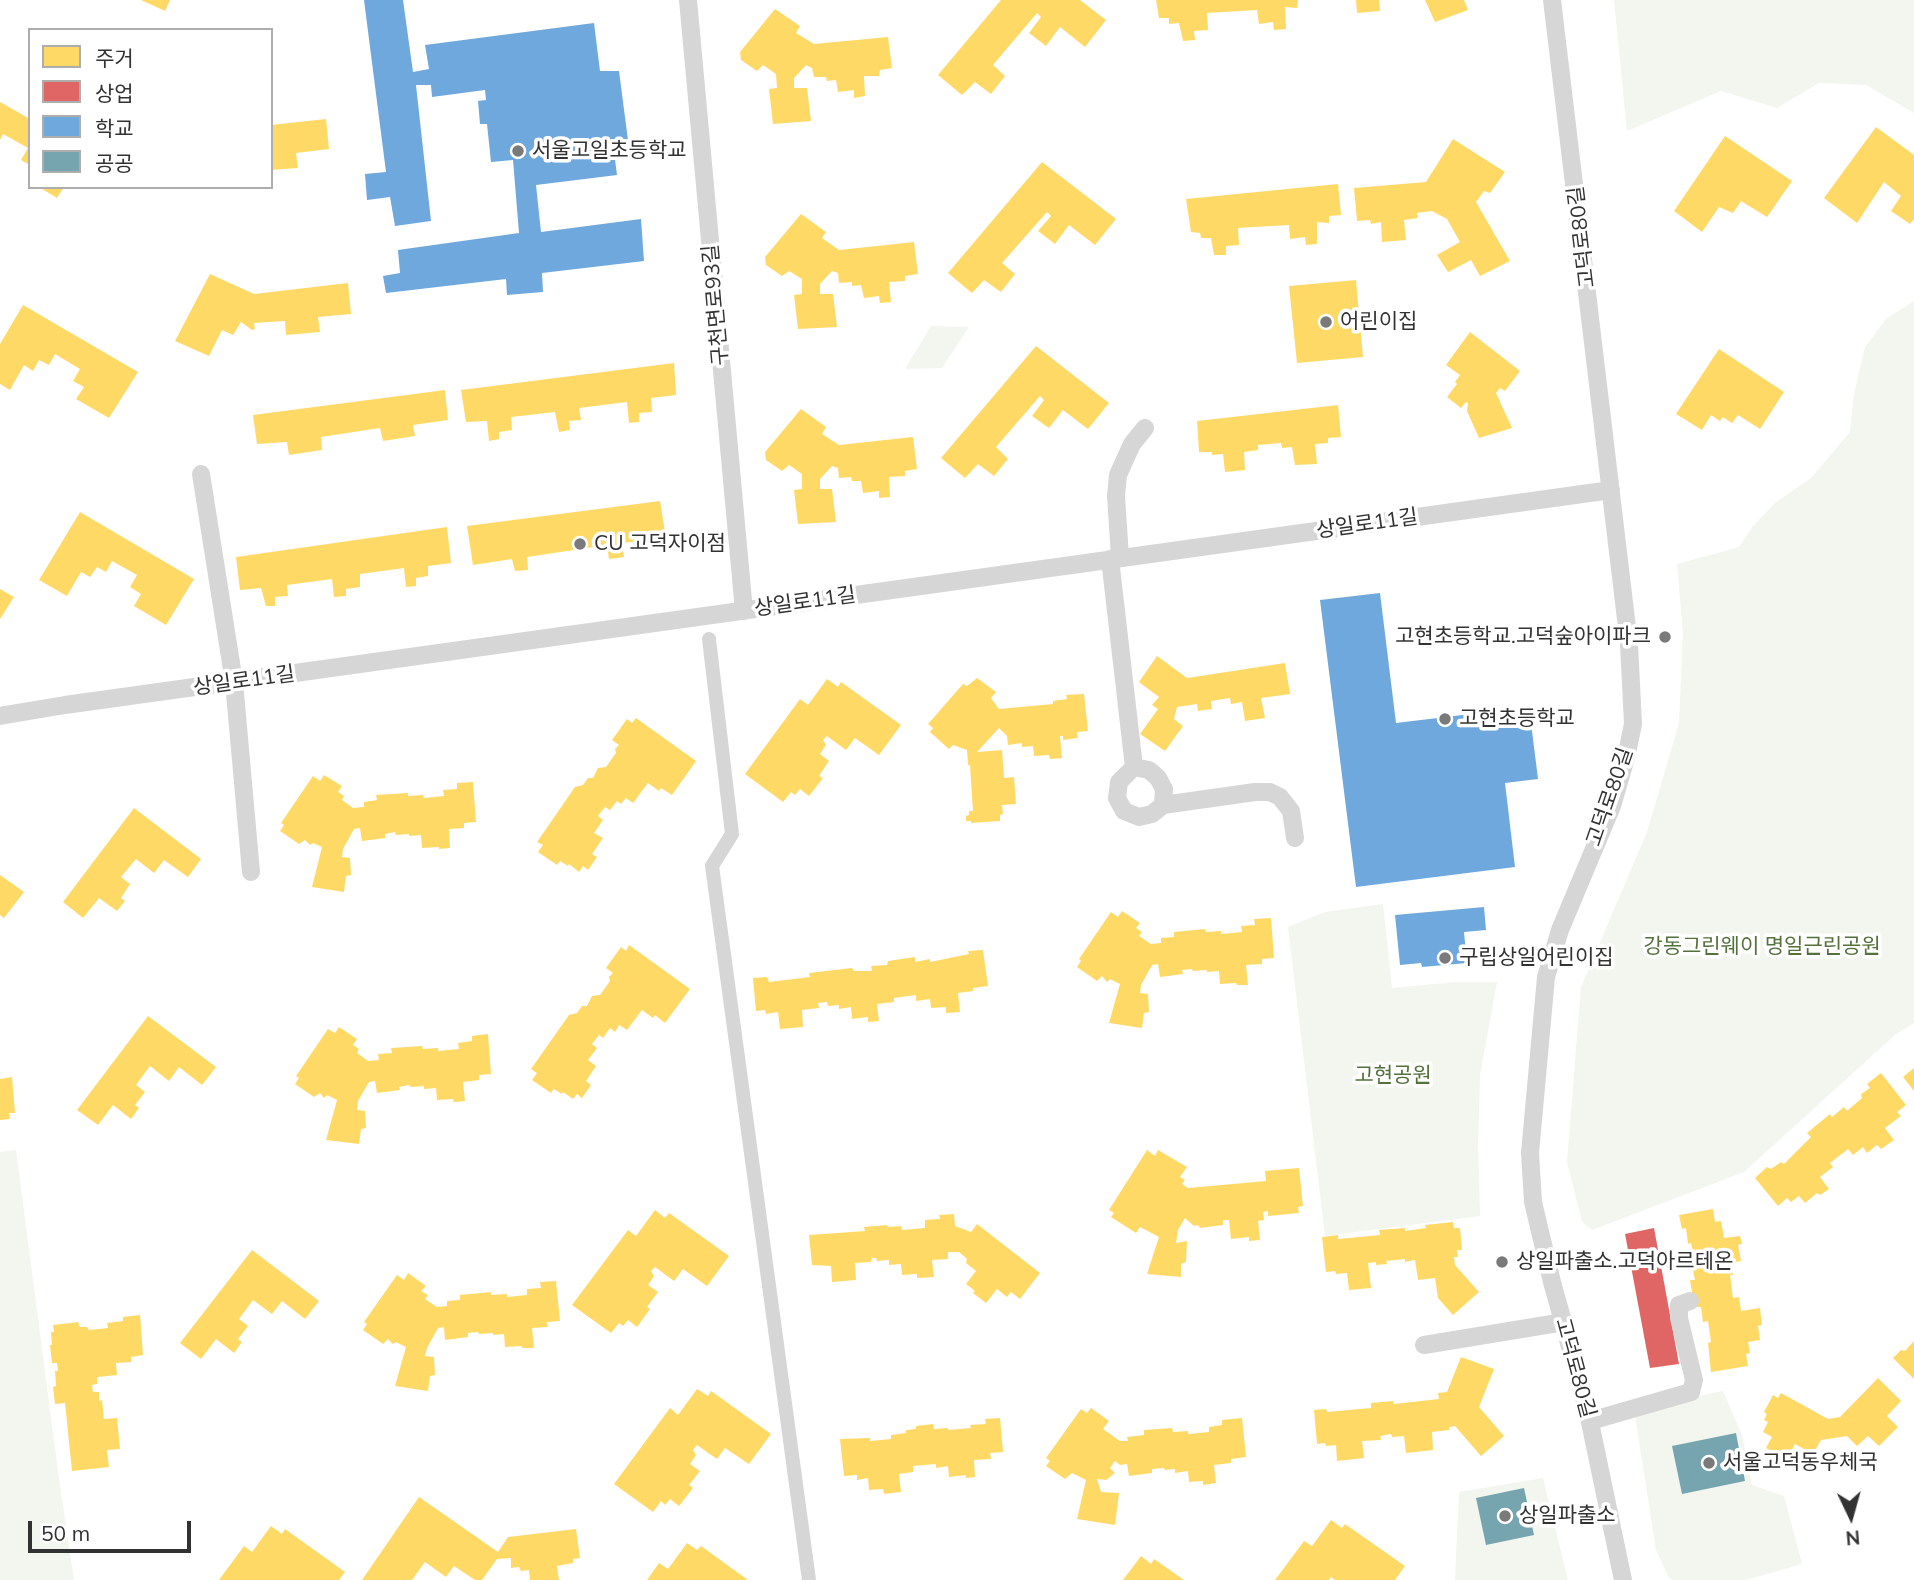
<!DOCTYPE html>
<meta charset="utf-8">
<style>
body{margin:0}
#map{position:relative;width:1914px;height:1580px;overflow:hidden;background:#fff;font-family:Mulish,"Noto Sans KR",sans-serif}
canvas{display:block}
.legend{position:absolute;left:28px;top:28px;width:245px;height:161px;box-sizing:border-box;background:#fff;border:2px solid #adadad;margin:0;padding:9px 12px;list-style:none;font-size:21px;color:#323232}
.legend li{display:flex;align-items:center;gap:14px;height:35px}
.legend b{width:35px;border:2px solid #adadad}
.north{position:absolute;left:1816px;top:1482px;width:70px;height:70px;-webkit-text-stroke:5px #fff;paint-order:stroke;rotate:175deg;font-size:19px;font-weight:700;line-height:28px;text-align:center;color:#323232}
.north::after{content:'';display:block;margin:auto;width:24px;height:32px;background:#323232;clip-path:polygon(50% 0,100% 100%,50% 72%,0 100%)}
.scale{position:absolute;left:28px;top:1521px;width:163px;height:32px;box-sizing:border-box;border:4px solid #323232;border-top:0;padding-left:9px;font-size:21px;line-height:24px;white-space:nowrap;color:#323232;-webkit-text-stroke:5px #fff;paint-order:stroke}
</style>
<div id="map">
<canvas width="1914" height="1580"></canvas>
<ul class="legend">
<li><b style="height:19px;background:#ffd966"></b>주거</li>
<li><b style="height:19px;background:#e06666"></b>상업</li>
<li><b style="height:19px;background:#6fa8dc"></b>학교</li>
<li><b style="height:19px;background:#76a5af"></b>공공</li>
</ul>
<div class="north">N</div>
<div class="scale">50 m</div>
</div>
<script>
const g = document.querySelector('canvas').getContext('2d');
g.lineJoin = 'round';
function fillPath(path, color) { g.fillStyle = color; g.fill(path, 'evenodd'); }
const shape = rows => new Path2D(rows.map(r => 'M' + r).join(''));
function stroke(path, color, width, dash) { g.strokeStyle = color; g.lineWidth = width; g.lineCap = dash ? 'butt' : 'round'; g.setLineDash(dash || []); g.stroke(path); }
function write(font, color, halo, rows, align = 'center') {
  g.font = font + ' Mulish,"Noto Sans KR",sans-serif'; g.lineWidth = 7; g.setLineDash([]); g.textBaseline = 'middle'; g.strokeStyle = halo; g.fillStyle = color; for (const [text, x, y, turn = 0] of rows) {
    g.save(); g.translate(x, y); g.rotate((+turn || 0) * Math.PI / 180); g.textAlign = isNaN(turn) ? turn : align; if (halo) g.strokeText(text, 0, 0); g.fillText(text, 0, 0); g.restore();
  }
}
fillPath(shape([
 [1614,0,1914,0,1914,113,1866,85,1819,83,1777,108,1721,91,1627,131],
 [1914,301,1914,1023,1896,1034,1744,1172,1592,1230,1582,1222,1567,1162,1581,987,1647,832,1679,723,1683,632,1677,564,1739,547,1753,526,1775,503,1811,478,1850,432,1854,394,1865,347,1886,319],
 [931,326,969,327,942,368,905,369],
 [1383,904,1392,988,1457,982,1497,982,1480,1075,1478,1145,1480,1216,1325,1236,1288,927,1325,912],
 [16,1150,59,1479,74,1580,0,1580,0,1152],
 [1723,1391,1742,1435,1752,1485,1784,1496,1802,1564,1746,1580,1672,1580,1668,1576,1656,1550,1634,1409],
 [1543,1478,1568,1580,1455,1580,1459,1492]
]), '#f2f6ee');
fillPath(shape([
 [141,0,170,0,165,11],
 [1001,0,1080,0,1106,20,1085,47,1060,27,1046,46,1029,33,1041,17,1037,13,993,65,1005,76,991,94,975,82,962,95,938,75],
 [1156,0,1298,0,1297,8,1285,7,1286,29,1274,30,1273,22,1259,24,1257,10,1207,13,1208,30,1194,31,1195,40,1183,41,1179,23,1169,24,1169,18,1159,18],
 [1356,0,1379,0,1380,11,1357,13],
 [1425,0,1464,0,1468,10,1435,22],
 [775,9,800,26,796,33,814,44,888,37,892,68,880,70,879,76,864,76,865,96,854,98,854,90,838,92,836,80,827,81,826,77,814,77,812,68,806,65,794,78,794,88,807,88,811,121,773,124,769,89,777,88,776,74,763,65,757,71,741,60,740,52],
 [0,102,30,119,30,165,21,160,28,148,3,134,0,140],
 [326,119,329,149,296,153,298,168,271,170,271,125],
 [1876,127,1914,155,1914,219,1910,224,1891,211,1901,196,1884,182,1857,223,1824,198],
 [1725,136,1792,181,1767,217,1741,201,1733,213,1719,207,1702,232,1674,211],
 [1453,139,1505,172,1490,193,1484,191,1476,202,1510,261,1480,276,1471,260,1448,272,1437,255,1460,242,1447,219,1432,211,1417,213,1418,218,1404,220,1406,240,1382,242,1381,222,1371,224,1370,220,1357,221,1354,188,1426,182],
 [1042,162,1116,219,1095,245,1069,225,1055,244,1038,231,1051,216,1047,212,1002,263,1015,274,1001,292,984,280,972,293,948,273],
 [1338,184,1341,215,1329,216,1329,223,1317,222,1317,244,1306,245,1305,237,1290,239,1289,225,1238,228,1239,245,1226,246,1226,255,1214,255,1211,238,1201,238,1200,233,1191,232,1186,199],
 [39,187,64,187,57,198],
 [801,214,826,232,822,238,839,250,914,242,918,274,905,276,905,281,889,282,891,302,880,303,879,296,864,298,861,285,852,286,852,282,839,283,838,273,832,271,820,284,820,294,833,294,837,327,798,329,794,295,802,294,802,279,789,271,782,276,766,265,765,257],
 [210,274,254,294,348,283,351,314,318,317,320,332,286,335,285,321,254,323,255,329,252,330,241,322,233,335,222,330,209,356,175,341],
 [1356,280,1363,357,1297,363,1289,286],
 [23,305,138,372,109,418,76,399,84,387,73,381,80,369,55,354,49,365,39,360,33,371,24,365,10,390,0,384,0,344],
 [1470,332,1520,371,1505,391,1500,388,1496,393,1512,428,1479,438,1467,411,1468,403,1466,402,1461,408,1447,397,1457,384,1455,382,1460,375,1446,365],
 [1036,346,1109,403,1088,429,1063,410,1049,428,1032,416,1044,400,1040,396,996,447,1008,459,994,476,978,464,965,478,941,458],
 [1719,349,1784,392,1760,429,1738,415,1732,423,1723,417,1720,421,1711,415,1702,430,1676,414],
 [674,363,676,395,651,398,652,412,639,413,639,422,629,423,627,402,579,408,581,420,569,421,570,430,559,432,555,412,511,417,512,430,499,432,499,439,489,441,487,421,466,422,461,390],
 [445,390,448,420,413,425,415,436,383,441,380,428,321,437,322,450,289,455,287,442,257,444,253,415],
 [1338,405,1341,437,1328,438,1328,443,1315,444,1317,464,1295,465,1292,447,1282,448,1281,443,1258,445,1258,450,1244,452,1245,470,1225,472,1223,454,1212,455,1212,452,1199,452,1197,421],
 [801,409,826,427,822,434,839,445,913,437,917,469,905,471,905,476,889,477,890,497,879,498,879,491,863,493,861,481,852,481,851,477,839,478,838,468,832,466,820,479,820,489,832,489,836,522,798,524,794,490,802,489,802,474,789,465,782,471,766,460,765,452],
 [660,501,666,538,622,543,624,557,609,559,607,545,527,557,528,570,515,571,512,559,473,565,467,526],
 [80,512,194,579,166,625,134,606,141,594,130,587,137,575,112,561,106,572,97,567,90,577,81,572,67,596,39,580],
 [447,527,451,563,428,566,428,576,416,578,416,586,406,587,404,568,360,574,360,587,346,589,346,596,334,597,332,579,287,585,288,596,275,597,275,606,266,606,261,588,240,590,236,557],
 [0,589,14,597,0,619],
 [1157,656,1187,678,1285,663,1290,694,1261,698,1265,718,1245,721,1242,702,1231,704,1230,698,1211,701,1212,709,1198,711,1197,704,1177,707,1174,719,1183,726,1165,751,1140,734,1158,709,1152,705,1159,697,1139,682],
 [977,678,996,692,991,698,999,709,1053,704,1053,701,1067,699,1066,695,1084,694,1088,731,1077,732,1078,738,1063,740,1063,736,1060,736,1062,758,1050,759,1049,755,1034,756,1033,746,1022,747,1022,743,1008,745,1007,736,999,728,977,752,1002,750,1004,778,1014,777,1016,804,1002,805,1003,814,1000,815,1000,821,971,823,971,821,966,821,966,816,969,815,969,811,973,811,970,765,968,765,967,750,953,745,949,749,930,732,933,728,928,724,963,684,967,686],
 [827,679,838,687,841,682,901,725,879,755,855,738,846,750,827,736,823,740,826,745,820,754,829,761,819,776,823,778,809,796,800,789,795,795,791,792,783,802,745,774,800,699,808,705],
 [636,718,696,761,672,795,661,788,659,791,648,783,633,803,626,798,621,804,617,801,610,810,605,807,598,816,603,820,594,833,603,838,592,854,597,857,588,870,583,866,579,872,569,864,568,866,560,861,557,865,538,852,543,845,537,842,575,787,583,785,588,778,593,778,598,768,606,767,616,753,615,749,619,745,612,740,627,719,632,723],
 [324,775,342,786,338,792,344,796,342,800,353,808,364,807,364,802,377,800,376,795,408,793,408,796,423,795,424,798,444,796,443,790,457,789,457,783,473,782,476,822,464,823,464,828,449,829,450,848,439,849,439,847,422,848,421,835,409,836,409,834,396,835,395,832,385,834,385,838,362,841,360,828,354,829,343,849,342,857,350,858,351,875,346,876,344,892,312,887,322,847,313,843,310,845,305,840,299,844,280,831,284,825,281,823,313,776,320,781],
 [134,808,201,859,188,877,164,860,154,873,136,859,121,877,130,884,121,898,125,901,117,911,99,898,83,918,63,902],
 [0,875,24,892,4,918,0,915],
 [1122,911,1140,923,1136,928,1142,932,1139,936,1151,944,1161,943,1161,938,1174,937,1174,932,1205,929,1206,932,1221,931,1221,934,1242,932,1241,926,1255,925,1254,919,1271,918,1274,958,1262,959,1262,964,1246,965,1248,985,1237,985,1236,983,1220,984,1219,971,1207,972,1207,970,1193,971,1192,969,1182,970,1183,974,1160,977,1158,964,1152,965,1141,985,1140,993,1148,994,1149,1012,1144,1013,1142,1028,1109,1023,1120,984,1110,979,1107,982,1102,976,1097,981,1077,967,1081,961,1079,959,1111,912,1118,917],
 [629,945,690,989,665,1023,655,1015,653,1018,642,1010,627,1030,619,1025,615,1032,610,1028,603,1038,599,1035,592,1044,597,1048,588,1060,596,1066,586,1081,591,1085,582,1098,577,1094,573,1099,563,1092,562,1094,554,1089,551,1093,532,1080,537,1073,531,1069,569,1015,577,1013,582,1006,587,1006,592,996,600,995,610,981,609,977,613,973,606,968,621,947,626,951],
 [983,950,988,986,973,988,973,991,958,993,960,1012,946,1013,946,1007,931,1008,930,999,916,1001,916,995,894,998,894,1002,877,1004,879,1021,868,1022,868,1017,852,1019,851,1007,839,1009,839,1005,828,1006,827,1002,818,1003,819,1008,802,1010,803,1027,780,1029,778,1012,766,1014,765,1010,756,1011,753,978,767,977,769,982,810,977,809,973,852,968,854,971,872,971,871,966,887,965,888,961,915,957,915,962,930,959,930,962,969,954,968,951],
 [148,1016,216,1067,202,1085,179,1067,169,1081,150,1066,136,1085,145,1092,135,1105,139,1108,131,1119,113,1105,98,1125,77,1110],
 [339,1027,357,1039,353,1045,359,1049,357,1053,368,1061,379,1060,378,1054,392,1053,391,1048,422,1046,423,1049,438,1048,438,1051,459,1049,458,1043,472,1041,472,1036,488,1034,491,1074,479,1075,479,1080,463,1082,465,1101,454,1102,453,1099,437,1100,436,1088,424,1089,424,1086,411,1087,409,1085,399,1087,400,1090,377,1093,375,1081,369,1082,358,1101,357,1110,365,1111,366,1128,361,1129,359,1144,326,1140,337,1100,327,1095,324,1098,320,1093,314,1097,295,1084,299,1078,296,1076,328,1029,335,1033],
 [1914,1068,1914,1091,1903,1077],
 [1881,1073,1906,1105,1897,1112,1901,1116,1885,1128,1894,1140,1881,1149,1877,1145,1867,1153,1863,1147,1853,1155,1848,1149,1830,1163,1833,1167,1820,1177,1829,1189,1820,1195,1817,1193,1805,1203,1799,1196,1791,1202,1787,1198,1778,1206,1755,1178,1767,1167,1771,1169,1781,1162,1784,1164,1811,1137,1807,1133,1830,1114,1832,1117,1844,1107,1847,1111,1862,1098,1861,1094,1870,1088,1867,1084],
 [12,1077,15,1113,9,1113,10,1119,0,1120,0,1079],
 [1147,1150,1155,1156,1158,1150,1187,1167,1180,1177,1185,1180,1182,1184,1188,1188,1266,1181,1265,1171,1299,1168,1303,1206,1298,1207,1299,1213,1268,1216,1268,1211,1263,1212,1264,1220,1258,1221,1260,1240,1249,1241,1249,1237,1231,1239,1229,1220,1223,1220,1223,1225,1200,1228,1198,1225,1194,1226,1185,1218,1178,1230,1176,1243,1187,1241,1186,1262,1181,1264,1181,1277,1147,1274,1159,1237,1140,1227,1136,1233,1111,1217,1114,1213,1109,1210],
 [1713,1209,1715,1222,1721,1221,1724,1238,1740,1236,1742,1244,1738,1245,1741,1261,1731,1263,1733,1275,1730,1275,1733,1298,1739,1297,1741,1311,1760,1308,1762,1325,1758,1326,1760,1340,1748,1342,1750,1353,1746,1354,1748,1366,1711,1372,1708,1343,1711,1342,1708,1321,1703,1322,1701,1307,1697,1307,1696,1297,1693,1298,1690,1280,1695,1280,1692,1266,1695,1266,1691,1243,1688,1244,1686,1228,1682,1229,1679,1215],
 [655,1210,665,1218,669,1213,729,1256,707,1286,683,1269,674,1281,655,1267,651,1271,654,1276,648,1285,658,1292,647,1307,650,1309,637,1327,628,1320,623,1326,619,1323,611,1333,572,1305,628,1230,636,1236],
 [954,1214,955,1226,971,1232,977,1224,1040,1273,1020,1299,1011,1292,1007,1297,997,1289,986,1303,973,1293,975,1291,966,1284,976,1271,966,1263,967,1259,959,1252,948,1252,948,1259,932,1260,934,1277,917,1278,917,1274,902,1275,901,1264,889,1265,889,1260,877,1261,876,1258,872,1258,871,1262,855,1263,856,1280,832,1282,831,1266,812,1265,809,1235,865,1231,864,1227,887,1225,888,1227,901,1226,902,1230,925,1228,925,1220,940,1219,939,1215],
 [1453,1222,1454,1228,1460,1228,1462,1250,1457,1250,1458,1257,1454,1257,1455,1265,1479,1292,1453,1315,1438,1298,1435,1278,1418,1280,1415,1260,1405,1262,1405,1259,1386,1261,1387,1264,1376,1265,1376,1262,1368,1263,1371,1288,1349,1290,1347,1273,1336,1274,1335,1271,1326,1272,1322,1237,1338,1235,1338,1239,1380,1235,1379,1230,1405,1228,1405,1231,1426,1228,1425,1225],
 [252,1250,319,1301,305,1319,282,1301,272,1314,253,1300,239,1319,248,1326,238,1339,242,1342,234,1353,216,1339,201,1359,180,1343],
 [408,1273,426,1286,421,1291,428,1295,425,1299,437,1307,447,1306,447,1301,460,1300,460,1295,491,1292,491,1295,507,1294,507,1297,527,1295,527,1289,541,1288,540,1282,556,1281,560,1321,547,1322,548,1327,532,1328,534,1348,522,1348,522,1346,505,1347,504,1334,493,1335,493,1333,479,1334,478,1332,468,1333,468,1337,445,1340,444,1327,438,1328,427,1348,425,1356,434,1357,435,1375,430,1376,428,1391,395,1386,406,1347,396,1342,393,1344,388,1339,383,1344,363,1330,367,1324,364,1322,397,1275,404,1280],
 [140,1315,143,1355,131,1357,131,1362,116,1363,117,1375,97,1377,97,1384,92,1385,93,1392,99,1392,99,1401,102,1400,104,1419,117,1418,120,1449,107,1450,109,1467,72,1471,65,1403,55,1404,53,1387,56,1386,55,1371,58,1371,57,1363,52,1363,50,1345,52,1345,51,1332,54,1332,53,1325,78,1322,80,1327,87,1327,89,1330,108,1328,107,1323,123,1321,123,1317],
 [1914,1341,1914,1379,1893,1358,1901,1350,1905,1351],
 [1461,1357,1494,1369,1479,1407,1504,1436,1481,1456,1455,1426,1449,1427,1449,1430,1432,1432,1433,1450,1406,1453,1404,1436,1392,1437,1391,1434,1380,1436,1381,1440,1362,1441,1364,1458,1337,1461,1336,1445,1326,1446,1325,1443,1317,1444,1314,1410,1326,1409,1327,1412,1371,1408,1371,1403,1393,1401,1394,1404,1439,1399,1438,1393,1447,1392],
 [1878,1378,1901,1401,1887,1416,1898,1427,1879,1446,1868,1436,1857,1446,1847,1436,1821,1440,1813,1454,1795,1444,1787,1459,1766,1448,1772,1437,1763,1432,1768,1422,1764,1420,1767,1414,1764,1412,1773,1395,1778,1398,1781,1393,1828,1419,1840,1417],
 [697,1389,708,1396,711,1391,771,1434,749,1464,725,1448,717,1459,697,1445,693,1450,696,1455,690,1464,700,1471,689,1485,693,1488,679,1506,670,1499,665,1505,661,1501,653,1512,614,1484,670,1408,678,1415],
 [1091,1408,1109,1421,1103,1429,1120,1441,1128,1441,1127,1437,1144,1435,1144,1430,1172,1428,1173,1432,1188,1431,1188,1434,1209,1432,1209,1427,1222,1425,1222,1420,1242,1418,1246,1457,1231,1459,1231,1463,1214,1465,1216,1483,1203,1485,1203,1481,1189,1482,1188,1471,1175,1473,1175,1469,1165,1470,1164,1468,1152,1469,1152,1473,1129,1476,1127,1464,1120,1465,1115,1461,1110,1468,1115,1473,1106,1480,1097,1479,1101,1492,1119,1493,1115,1525,1077,1519,1086,1480,1072,1473,1065,1479,1046,1466,1050,1461,1046,1458,1081,1409,1087,1413],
 [1000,1418,1003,1452,990,1453,991,1459,974,1460,975,1477,966,1478,966,1475,949,1477,948,1466,936,1468,936,1464,913,1466,913,1472,899,1474,901,1492,884,1494,883,1489,869,1490,868,1478,857,1480,857,1475,844,1476,840,1439,870,1438,870,1441,891,1439,891,1435,906,1433,906,1430,916,1429,916,1426,933,1424,934,1429,948,1428,948,1430,971,1428,970,1425,986,1424,985,1419],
 [419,1497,498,1552,508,1537,576,1529,580,1558,573,1559,573,1563,557,1566,559,1580,530,1580,529,1570,521,1571,519,1567,511,1568,511,1558,497,1559,482,1580,475,1580,454,1566,446,1577,425,1562,412,1580,362,1580],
 [1331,1520,1342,1528,1345,1524,1405,1566,1395,1580,1335,1580,1331,1577,1329,1580,1275,1580,1304,1541,1312,1546],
 [271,1526,282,1534,285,1529,345,1572,339,1580,219,1580,244,1546,252,1552],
 [687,1543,697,1550,701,1546,748,1580,647,1580,659,1563,668,1569],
 [1141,1556,1151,1564,1154,1559,1184,1580,1123,1580]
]), '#ffd966');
fillPath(shape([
 [1654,1228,1679,1364,1650,1368,1625,1234]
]), '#e06666');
fillPath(shape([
 [364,0,403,0,413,72,429,69,425,45,594,23,600,71,619,71,629,148,614,152,617,175,536,185,541,232,641,219,644,261,542,273,543,292,507,295,506,279,386,293,383,276,400,273,398,250,519,233,513,160,491,162,487,124,480,124,478,101,486,100,485,90,432,97,431,85,416,85,431,221,395,226,390,197,367,200,365,174,386,172],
 [1380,593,1396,723,1529,707,1538,779,1505,783,1515,867,1356,887,1320,600],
 [1484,907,1486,930,1464,932,1467,963,1422,967,1421,963,1400,965,1395,915]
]), '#6fa8dc');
fillPath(shape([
 [1736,1433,1745,1481,1682,1494,1672,1446],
 [1524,1488,1534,1535,1486,1545,1476,1498]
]), '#76a5af');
stroke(shape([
 [709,639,732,834,712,866,809,1580]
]), '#d6d6d6', 14);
stroke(shape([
 [688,0,744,611],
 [1552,0,1629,644,1633,724,1626,758,1612,806,1560,930,1546,977,1530,1153,1533,1202,1552,1282,1587,1408,1623,1580],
 [201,474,234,682,251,872],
 [1120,557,1116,496,1118,475,1132,444,1145,428],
 [1110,559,1134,767,1119,782,1117,798,1124,811,1139,817,1152,814,1163,805,1164,789,1158,778,1149,770,1134,767],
 [0,716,65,705,1611,490],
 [1163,805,1255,792,1270,792,1280,797,1291,811,1295,838],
 [1424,1345,1564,1322],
 [1590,1421,1691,1392,1694,1380,1679,1318,1679,1305,1690,1301]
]), '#d6d6d6', 18);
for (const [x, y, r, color] of [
 [518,151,7,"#7a7a7a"],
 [1326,322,7,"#7a7a7a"],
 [580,544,7,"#7a7a7a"],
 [1665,637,7,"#7a7a7a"],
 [1445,719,7,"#7a7a7a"],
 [1445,958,7,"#7a7a7a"],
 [1502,1262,7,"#7a7a7a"],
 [1709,1463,7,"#7a7a7a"],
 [1505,1516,7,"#7a7a7a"]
]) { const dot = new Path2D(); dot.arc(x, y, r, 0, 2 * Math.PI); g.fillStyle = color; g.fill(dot); stroke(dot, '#fff', 2.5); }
write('21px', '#323232', '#fff', [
 ["서울고일초등학교",532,151],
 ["어린이집",1340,322],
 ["CU 고덕자이점",594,544],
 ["고현초등학교.고덕숲아이파크",1651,637,"right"],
 ["고현초등학교",1459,719],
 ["구립상일어린이집",1459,958],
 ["상일파출소.고덕아르테온",1516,1262],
 ["서울고덕동우체국",1723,1463],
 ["상일파출소",1519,1516]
], 'left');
write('21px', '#323232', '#fff', [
 ["고덕로80길",1582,237,-97],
 ["구천면로93길",716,305,-95],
 ["상일로11길",1367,524,-8],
 ["상일로11길",805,602,-8],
 ["상일로11길",244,681,-8],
 ["고덕로80길",1610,797,-71],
 ["고덕로80길",1575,1368,75]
]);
write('21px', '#54713c', '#fff', [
 ["강동그린웨이 명일근린공원",1762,947],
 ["고현공원",1393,1076]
]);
</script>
